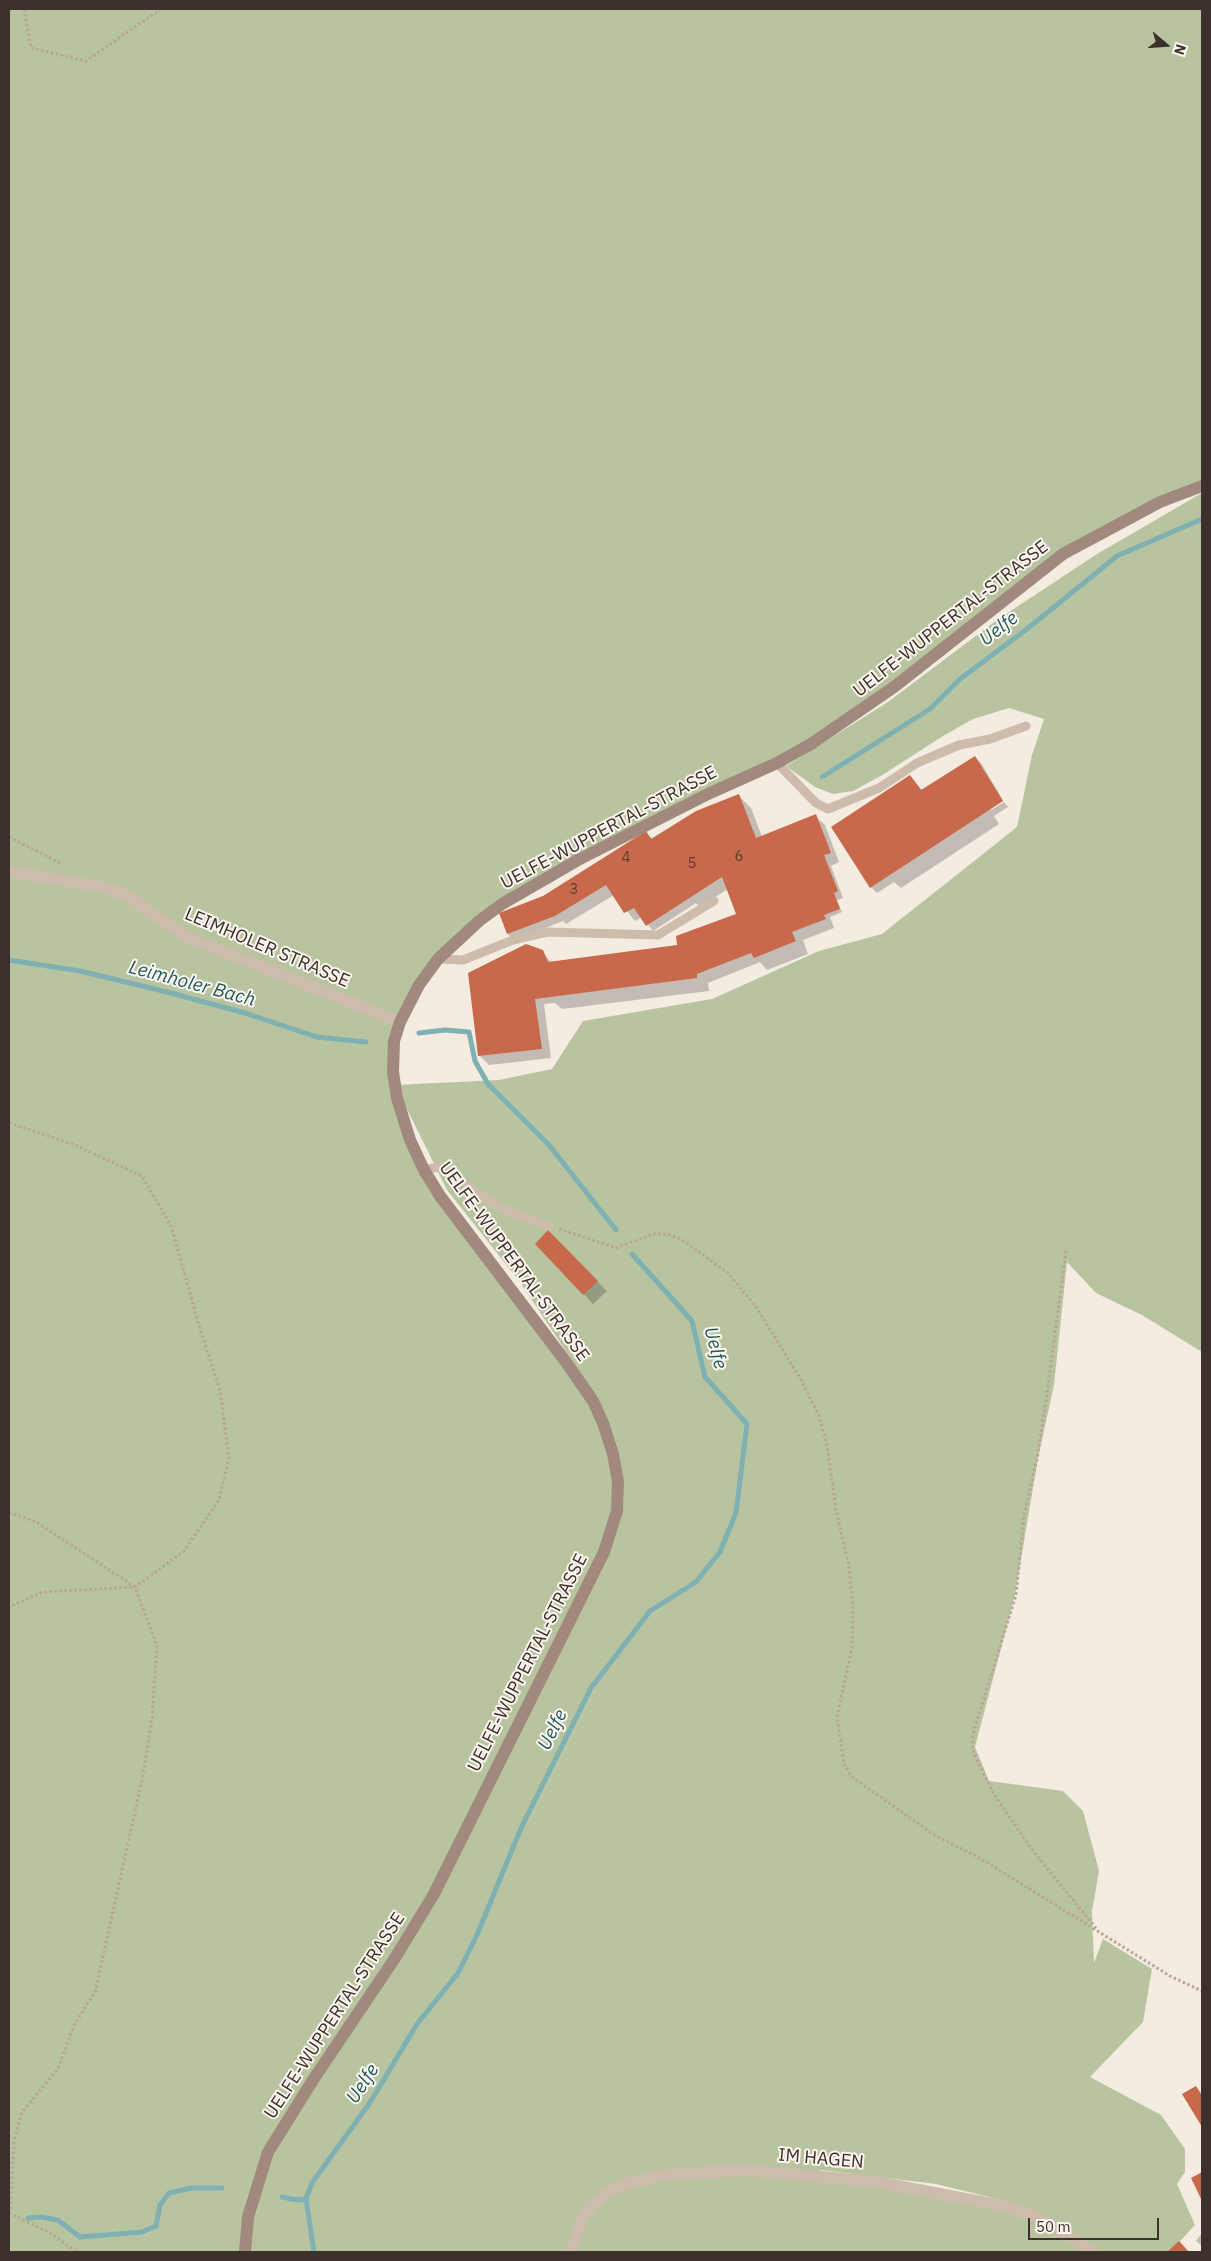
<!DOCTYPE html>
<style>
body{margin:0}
#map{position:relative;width:1211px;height:2261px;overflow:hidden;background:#f4ebe1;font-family:"IBM Plex Sans",sans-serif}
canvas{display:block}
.frame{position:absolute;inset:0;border:10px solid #3b302b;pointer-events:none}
.north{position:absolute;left:1141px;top:20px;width:50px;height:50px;-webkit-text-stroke:4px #fbf5ee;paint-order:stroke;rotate:108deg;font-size:14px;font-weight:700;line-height:20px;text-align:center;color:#3b302b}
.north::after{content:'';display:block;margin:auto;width:18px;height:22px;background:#3b302b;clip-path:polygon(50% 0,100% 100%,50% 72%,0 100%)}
.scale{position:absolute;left:1028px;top:2218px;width:131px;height:22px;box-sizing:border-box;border:2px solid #3b302b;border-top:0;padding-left:6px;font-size:15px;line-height:18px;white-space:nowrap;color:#3b302b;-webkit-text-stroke:4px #fbf5ee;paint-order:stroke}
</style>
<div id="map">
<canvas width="1211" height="2261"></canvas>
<div class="frame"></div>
<div class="north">N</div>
<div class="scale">50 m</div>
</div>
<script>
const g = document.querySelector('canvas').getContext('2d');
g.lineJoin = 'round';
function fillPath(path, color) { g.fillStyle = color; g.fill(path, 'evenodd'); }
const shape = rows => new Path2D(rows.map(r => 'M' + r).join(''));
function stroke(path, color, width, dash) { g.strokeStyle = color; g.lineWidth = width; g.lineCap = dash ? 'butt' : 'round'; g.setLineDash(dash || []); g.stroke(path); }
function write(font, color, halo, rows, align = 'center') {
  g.font = font + ' "IBM Plex Sans",sans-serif'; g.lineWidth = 4; g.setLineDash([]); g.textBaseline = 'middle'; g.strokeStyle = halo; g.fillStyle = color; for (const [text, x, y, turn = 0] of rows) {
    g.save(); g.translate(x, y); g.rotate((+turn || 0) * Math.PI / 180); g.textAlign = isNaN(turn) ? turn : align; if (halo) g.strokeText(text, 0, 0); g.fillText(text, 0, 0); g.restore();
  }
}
fillPath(shape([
 [9,9,1202,9,1202,486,1160,502,1063,554,894,687,811,744,777,763,708,794,578,860,502,904,479,921,438,959,419,985,400,1022,394,1041,393,1056,395,1085,499,1080,552,1069,583,1021,712,999,819,951,882,934,1017,827,1032,755,1044,719,1009,708,973,719,943,736,884,774,853,791,833,794,815,787,786,766,888,702,997,620,1097,554,1202,493,1202,1352,1142,1315,1096,1293,1067,1262,1054,1385,1038,1458,1015,1595,975,1747,989,1781,1063,1791,1083,1811,1099,1871,1092,1911,1094,1963,1103,1939,1152,1969,1143,2022,1090,2077,1161,2115,1185,2149,1185,2172,1177,2184,1195,2225,1170,2252,1100,2252,1039,2214,1005,2201,936,2184,820,2170,819,2181,875,2186,933,2197,953,2198,1005,2210,1035,2220,1066,2237,1086,2252,248,2252,251,2218,261,2179,271,2155,291,2118,398,1961,437,1894,586,1597,617,1530,623,1495,618,1452,597,1398,520,1282,447,1190,396,1087,397,1098,410,1140,424,1170,440,1196,566,1362,593,1401,603,1423,613,1454,618,1482,619,1496,613,1527,604,1552,434,1894,395,1958,313,2080,268,2152,248,2217,245,2252,9,2252]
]), '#b8c4a0');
fillPath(shape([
 [975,757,981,763,1003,800,989,808,991,810,1004,802,1008,807,994,816,999,824,901,888,894,882,877,893,871,887,910,776,923,791],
 [738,795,751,808,762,837,815,816,825,825,839,862,831,866,843,898,837,900,842,912,830,917,834,928,803,940,808,954,767,970,760,962,708,983,709,991,562,1009,555,1003,544,1004,551,1058,489,1065,479,1055,527,945,538,948,551,962,679,946,738,914,728,889,699,907,696,903,653,931,642,917,635,921,614,895,566,924,563,921,514,940,508,934,500,913,544,897,646,833,653,839],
 [548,1232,607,1291,593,1304,584,1294],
 [1196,2087,1202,2094,1202,2124,1184,2095],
 [1202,2233,1202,2246,1196,2241]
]), '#0003');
stroke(shape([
 [822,777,930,709,960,679,1027,629,1117,556,1202,519],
 [9,960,80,971,167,992,245,1013,317,1037,366,1042],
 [419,1033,445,1030,469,1032,475,1061,488,1084,549,1145,616,1230],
 [282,2197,297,2200,306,2199],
 [28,2218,41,2217,58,2220,80,2237,142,2232,156,2226,160,2205,169,2193,191,2188,222,2188],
 [314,2252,306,2199,312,2183,371,2101,417,2024,458,1973,477,1935,521,1828,591,1688,650,1611,696,1582,720,1552,736,1513,747,1424,705,1377,692,1321,632,1254]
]), '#7fb0b2', 5);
fillPath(shape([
 [975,756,1003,801,870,888,831,827,910,775,921,790],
 [739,794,756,838,816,814,831,853,824,855,838,891,834,893,840,909,824,915,826,919,792,932,796,941,754,958,751,953,697,974,697,978,535,999,542,1049,478,1056,468,973,526,944,543,950,548,962,677,945,676,936,736,914,722,877,646,926,634,908,624,913,606,885,555,916,507,934,499,913,543,896,646,831,651,839,696,811],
 [548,1230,598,1281,583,1295,535,1244],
 [1196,2086,1202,2096,1202,2127,1182,2094],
 [1202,2172,1202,2201,1191,2178],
 [1179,2241,1189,2252,1167,2252]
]), '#c8694b');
stroke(shape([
 [24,9,31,48,86,61,161,9],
 [9,837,62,864],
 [9,1123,73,1144,142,1176,171,1226,201,1332,220,1390,229,1458,219,1500,184,1551,135,1587,43,1592,9,1607],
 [559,1229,616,1248,653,1234,668,1234,684,1241,729,1274,757,1308,800,1378,819,1416,827,1445,836,1510,849,1566,853,1609,852,1648,837,1717,844,1764,852,1777,936,1836,978,1857,1170,1976,1202,1991],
 [1066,1251,1047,1394,1037,1459,1024,1516,1016,1595,973,1734,972,1749,993,1793,1033,1851,1096,1928],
 [9,1512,36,1522,135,1587,157,1646,152,1717,143,1776,95,1992,74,2025,58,2069,22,2112,14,2141,10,2213],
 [9,2213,50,2233,77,2252]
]), '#b9a596', 3, [2.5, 2.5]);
stroke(shape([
 [777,763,816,803,828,809,879,788,917,763,959,745,990,739,1026,726],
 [438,959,463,960,513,940,547,932,658,935,714,901],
 [424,1170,438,1167,491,1202,508,1211,549,1226]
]), '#cdbbac', 9);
stroke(shape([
 [9,872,108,888,132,898,152,914,189,938,400,1022],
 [570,2252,582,2220,590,2207,608,2192,625,2184,666,2175,743,2170,877,2182,1007,2207,1036,2217,1067,2234,1092,2252]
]), '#cdbbac', 12);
stroke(shape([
 [245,2252,248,2217,268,2152,313,2080,395,1958,434,1894,604,1552,617,1511,618,1482,613,1454,603,1423,593,1401,566,1362,440,1196,424,1170,410,1140,397,1098,393,1072,394,1041,400,1022,419,985,438,959,479,921,502,904,578,860,708,794,777,763,811,744,894,687,1063,554,1160,502,1202,486]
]), '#a18a7d', 12);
write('15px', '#5e3e33', null, [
 ["6",739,857],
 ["4",626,858],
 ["5",692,864],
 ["3",574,890]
]);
write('18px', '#3b302b', '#fbf5ee', [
 ["UELFE-WUPPERTAL-STRASSE",951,619,-38],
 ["UELFE-WUPPERTAL-STRASSE",609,828,-28],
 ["LEIMHOLER STRASSE",267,948,23],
 ["UELFE-WUPPERTAL-STRASSE",514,1262,54],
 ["UELFE-WUPPERTAL-STRASSE",528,1663,-63],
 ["UELFE-WUPPERTAL-STRASSE",335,2016,-57],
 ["IM HAGEN",821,2159,5]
]);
write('italic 19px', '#1f5a5e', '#fbf5ee', [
 ["Uelfe",999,629,-38],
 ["Leimholer Bach",192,984,15],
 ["Uelfe",715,1348,75],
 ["Uelfe",553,1730,-64],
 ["Uelfe",363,2084,-57]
]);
</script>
